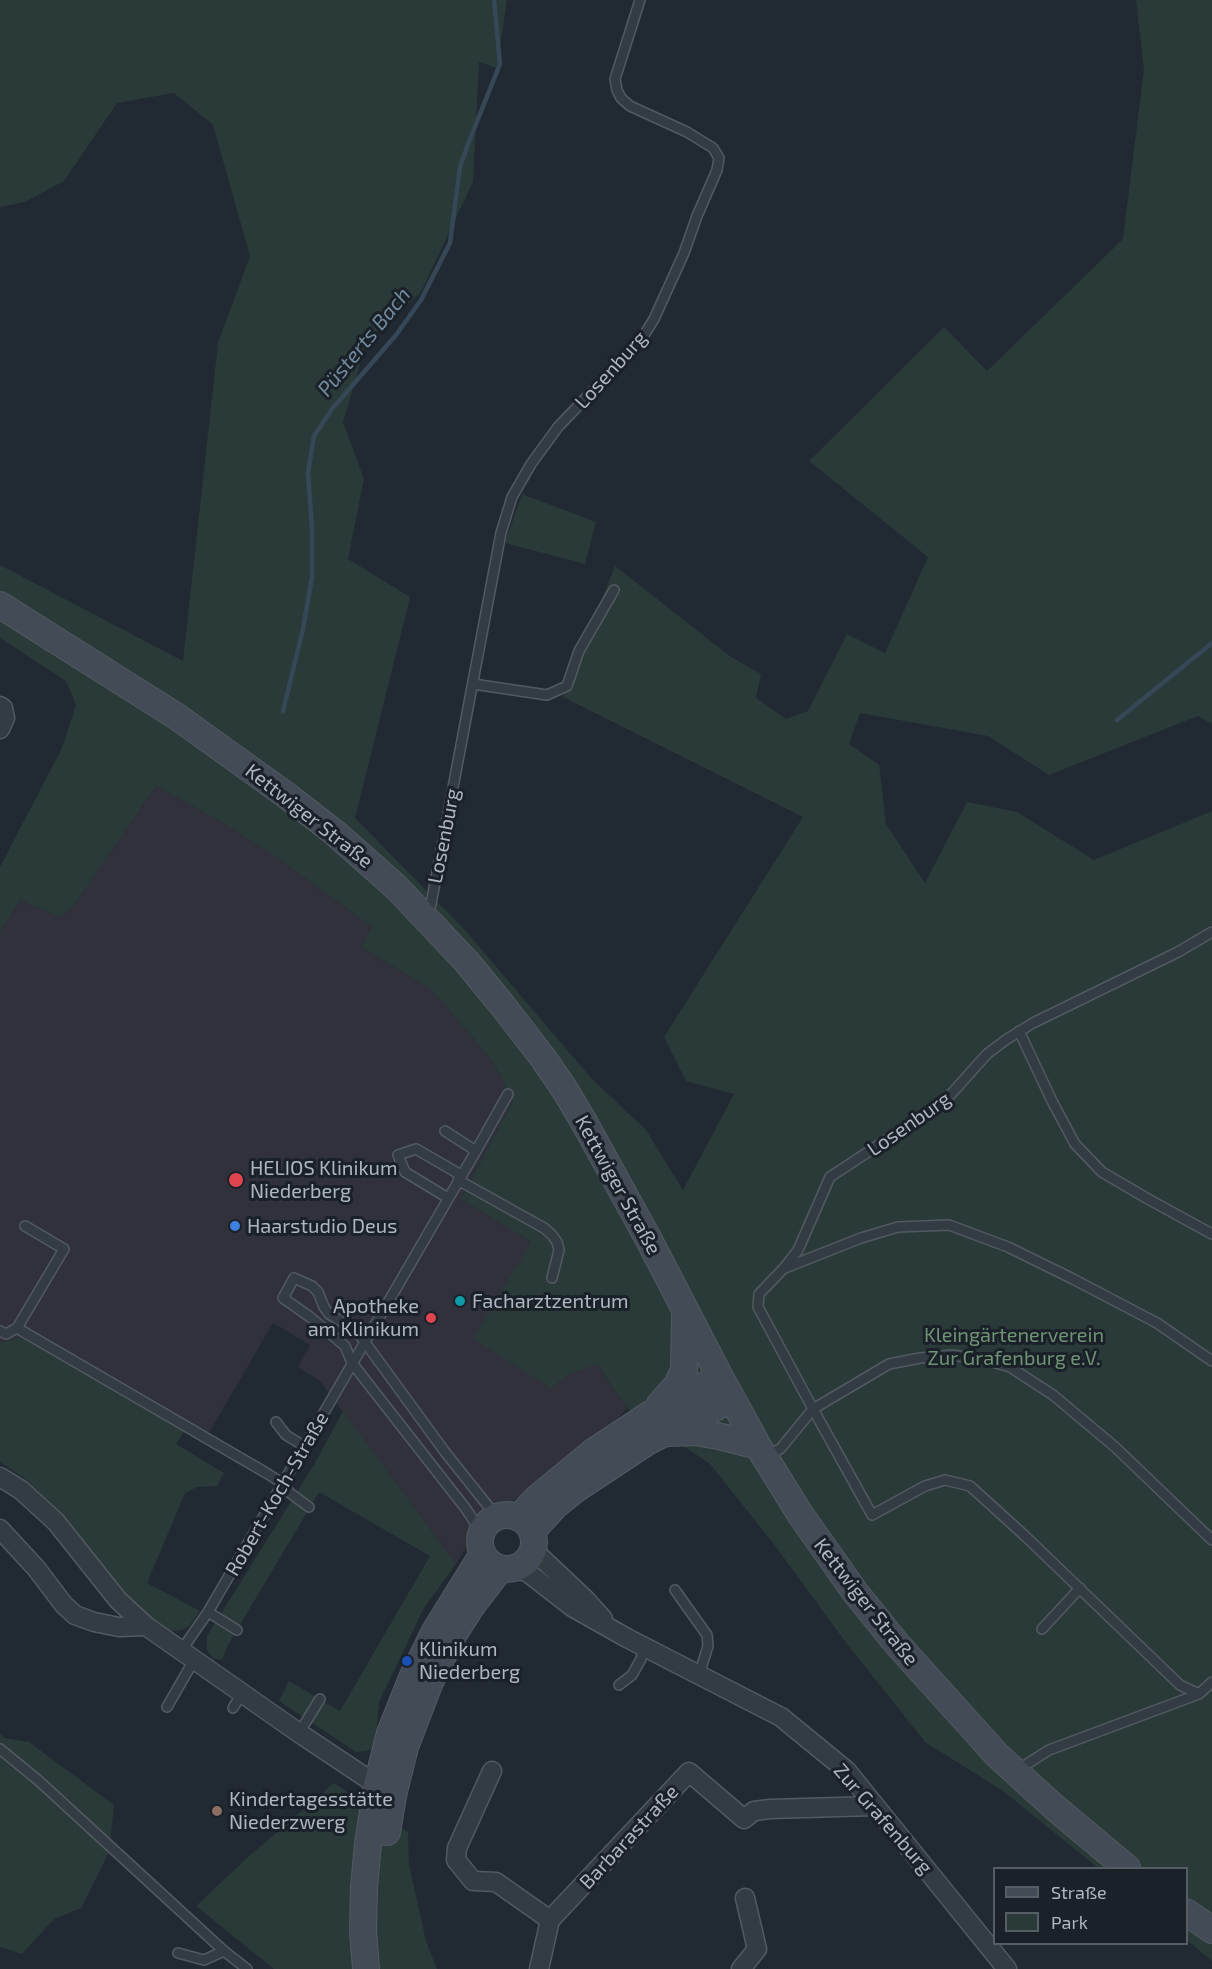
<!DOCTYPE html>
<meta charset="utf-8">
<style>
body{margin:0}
#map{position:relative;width:1212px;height:1969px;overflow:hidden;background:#212a32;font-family:"Exo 2",sans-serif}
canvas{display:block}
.legend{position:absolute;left:993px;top:1867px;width:195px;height:78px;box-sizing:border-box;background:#1a2128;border:2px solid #555d65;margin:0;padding:8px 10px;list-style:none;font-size:18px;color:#aeb7c0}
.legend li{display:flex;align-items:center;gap:12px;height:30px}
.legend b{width:30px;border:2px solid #555d65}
</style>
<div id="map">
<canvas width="1212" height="1969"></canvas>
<ul class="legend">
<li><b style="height:8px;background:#434c56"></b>Straße</li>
<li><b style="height:16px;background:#293a38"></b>Park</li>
</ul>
</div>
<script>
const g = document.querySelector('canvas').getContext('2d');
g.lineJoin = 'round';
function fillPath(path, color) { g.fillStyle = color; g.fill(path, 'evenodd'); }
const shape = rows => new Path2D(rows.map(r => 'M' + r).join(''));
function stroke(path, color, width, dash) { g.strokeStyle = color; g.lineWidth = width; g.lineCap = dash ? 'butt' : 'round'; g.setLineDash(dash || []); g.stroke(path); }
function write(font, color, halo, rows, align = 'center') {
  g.font = font + ' "Exo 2",sans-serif'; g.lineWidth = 6; g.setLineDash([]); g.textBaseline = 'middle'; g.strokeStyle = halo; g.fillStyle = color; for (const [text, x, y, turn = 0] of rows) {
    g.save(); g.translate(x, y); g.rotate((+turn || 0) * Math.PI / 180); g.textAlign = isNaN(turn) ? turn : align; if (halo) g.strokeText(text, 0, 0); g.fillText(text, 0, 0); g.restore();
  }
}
fillPath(shape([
 [156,786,225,824,282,861,372,927,361,947,432,990,491,1059,513,1101,461,1199,531,1242,551,1387,568,1375,596,1363,627,1408,612,1425,524,1494,484,1517,456,1564,319,1380,298,1367,310,1345,273,1323,203,1443,21,1337,0,1343,0,932,20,900,59,917,73,907]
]), '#30313b');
fillPath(shape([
 [0,0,507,0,497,68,479,62,473,182,421,292,367,341,343,422,364,479,348,559,410,597,355,818,464,929,591,1078,646,1130,683,1190,734,1094,686,1081,664,1037,803,817,563,697,615,566,731,657,761,674,756,698,786,719,808,711,847,634,885,653,928,557,809,461,944,327,987,371,1123,239,1144,70,1136,0,1212,0,1212,724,1198,716,1049,775,988,736,860,713,849,744,879,765,886,824,925,883,967,802,1017,812,1094,860,1212,811,1212,1961,1187,1940,1186,1868,1098,1868,1003,1791,925,1742,847,1644,773,1543,710,1464,627,1408,597,1364,568,1375,551,1388,473,1339,531,1242,461,1199,513,1101,491,1059,432,990,361,947,372,927,282,861,225,824,156,786,73,907,59,917,20,900,0,932,0,867,62,748,76,705,66,681,0,638,0,565,183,661,218,343,250,256,213,125,174,93,117,103,64,181,25,202,0,207],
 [522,494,596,522,585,564,505,543],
 [21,1337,184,1432,176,1444,224,1473,217,1486,197,1487,185,1493,147,1583,200,1611,189,1626,182,1630,173,1631,165,1629,139,1608,111,1577,65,1517,24,1478,0,1462,0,1343],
 [343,1411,456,1564,424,1608,379,1702,375,1746,367,1751,356,1752,279,1701,289,1681,340,1711,430,1556,319,1492,228,1645,222,1660,213,1658,207,1650,207,1636,315,1463],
 [0,1733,4,1738,29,1742,114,1805,109,1852,81,1908,54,1919,22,1954,0,1947],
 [334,1783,408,1832,409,1865,426,1941,437,1969,274,1969,196,1906,247,1858]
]), '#293a38');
stroke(shape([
 [283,711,303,629,312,577,312,528,308,473,314,436,332,409,396,335,421,300,450,243,460,167,470,139,500,64,494,0],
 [1117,720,1212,643]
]), '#364857', 4.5);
const lane = shape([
 [473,684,547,695,567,686,579,651,614,590],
 [427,916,431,904,501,533,512,497,531,464,558,427,641,340,654,319,684,253,697,216,717,170,719,158,713,148,687,132,630,106,621,98,617,90,615,79,640,0],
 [1019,1031,1052,1101,1075,1144,1102,1172,1148,1199,1212,1234],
 [476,1151,508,1094],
 [458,1180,544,1228,552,1235,557,1242,559,1250,552,1278],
 [448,1198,405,1172,398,1155,416,1149,461,1175],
 [25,1226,64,1249,17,1328,268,1474,282,1483,290,1493,309,1507],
 [785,1268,861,1238,898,1227,949,1225,1008,1247,1073,1279,1157,1323,1212,1361],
 [0,1331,6,1334,17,1328],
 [276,1422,286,1435,304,1446],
 [768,1457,781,1448,813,1409,758,1307,759,1294,784,1268,798,1250,830,1177,944,1102,987,1054,1007,1039,1033,1023,1178,952,1212,932],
 [481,1532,466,1509,352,1363,345,1346,310,1317,283,1298,294,1278,312,1286,318,1292,324,1307,329,1314,356,1330,445,1452,496,1516],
 [675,1590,707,1635,708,1646,699,1675],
 [208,1612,237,1630],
 [1042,1629,1080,1588],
 [181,1651,208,1612,476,1151,445,1131],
 [619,1685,632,1675,641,1659,644,1647],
 [1199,1694,1180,1685,1024,1535,970,1486,945,1480,925,1486,872,1515,813,1409,889,1364,920,1358,952,1355,989,1361,1010,1367,1053,1395,1115,1447,1212,1540],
 [167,1707,194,1660],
 [233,1708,242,1693],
 [299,1733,320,1699],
 [0,1749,39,1781,224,1951,247,1969],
 [1019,1774,1027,1764,1049,1750,1199,1694,1212,1682],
 [178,1953,204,1960,224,1951]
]);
const street = shape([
 [0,706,3,708,5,718,0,729],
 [0,1477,21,1490,56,1522,118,1600,146,1626,299,1733,377,1785,387,1788],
 [0,1529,36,1568,64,1605,75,1615,94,1622,119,1627,146,1626],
 [533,1550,586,1600,603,1619],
 [510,1569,527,1572,572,1607,627,1638,781,1717,847,1771,1007,1969],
 [492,1771,457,1848,456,1860,473,1881,496,1882,550,1920],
 [550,1920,689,1772,744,1819,754,1811,770,1809,874,1806],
 [539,1969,550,1920],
 [741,1969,757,1949,745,1898]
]);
const secondary = shape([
 [0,605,176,716,286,795,335,833,396,887,466,961,503,1006,543,1058,565,1090,584,1122,649,1240,720,1377,758,1446,800,1514,855,1592,897,1644,997,1755,1053,1806,1127,1868],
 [660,1404,677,1385,684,1370,685,1316],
 [670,1433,696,1432,718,1436,758,1446],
 '480 1542a27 27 0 1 1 54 0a27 27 0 1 1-54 0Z',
 [519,1517,536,1499,593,1452,652,1413,720,1377],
 [532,1531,556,1505,576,1489,623,1458,647,1442,732,1399],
 [387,1832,394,1791,405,1747,430,1682,452,1637,471,1607,500,1569],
 [1186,1912,1212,1930],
 [366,1969,363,1931,364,1887,368,1844,377,1785,390,1733,412,1678,435,1631,482,1555]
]);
stroke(lane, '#525a61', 12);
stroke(street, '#525a61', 21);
stroke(secondary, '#525a61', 28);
stroke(lane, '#343c43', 9);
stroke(street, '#343c43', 18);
stroke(secondary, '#434c56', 26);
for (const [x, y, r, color] of [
 [236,1180,8,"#e0444e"],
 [235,1226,6,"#3f7fe0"],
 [460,1301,6,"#0f9aa8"],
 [431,1318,6,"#e0444e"],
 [407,1661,6,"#1a4fb4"],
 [217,1811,6,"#8d6e63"]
]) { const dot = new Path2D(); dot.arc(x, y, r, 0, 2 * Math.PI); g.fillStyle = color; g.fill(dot); stroke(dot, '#1a2128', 2); }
write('20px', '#aeb7c0', '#1a2128', [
 ["Losenburg",611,370,-48],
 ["Kettwiger Straße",309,816,38],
 ["Losenburg",444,836,-79],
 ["Losenburg",909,1124,-35],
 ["Kettwiger Straße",618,1185,61],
 ["Robert-Koch-Straße",277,1494,-60],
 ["Kettwiger Straße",866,1602,52],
 ["Zur Grafenburg",883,1819,49],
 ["Barbarastraße",629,1837,-47]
]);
write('20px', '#aeb7c0', '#1a2128', [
 ["HELIOS Klinikum",250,1168],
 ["Niederberg",250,1191],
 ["Haarstudio Deus",247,1226],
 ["Facharztzentrum",472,1301],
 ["Apotheke",419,1306,"right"],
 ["am Klinikum",419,1329,"right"],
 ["Klinikum",419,1649],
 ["Niederberg",419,1672],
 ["Kindertagesstätte",229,1799],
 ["Niederzwerg",229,1822]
], 'left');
write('20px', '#709375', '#1a2128', [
 ["Kleingärtenerverein",1014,1335],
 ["Zur Grafenburg e.V.",1014,1358]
]);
write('italic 21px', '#728ba0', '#1a2128', [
 ["Püsterts Bach",364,342,-51]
]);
</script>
